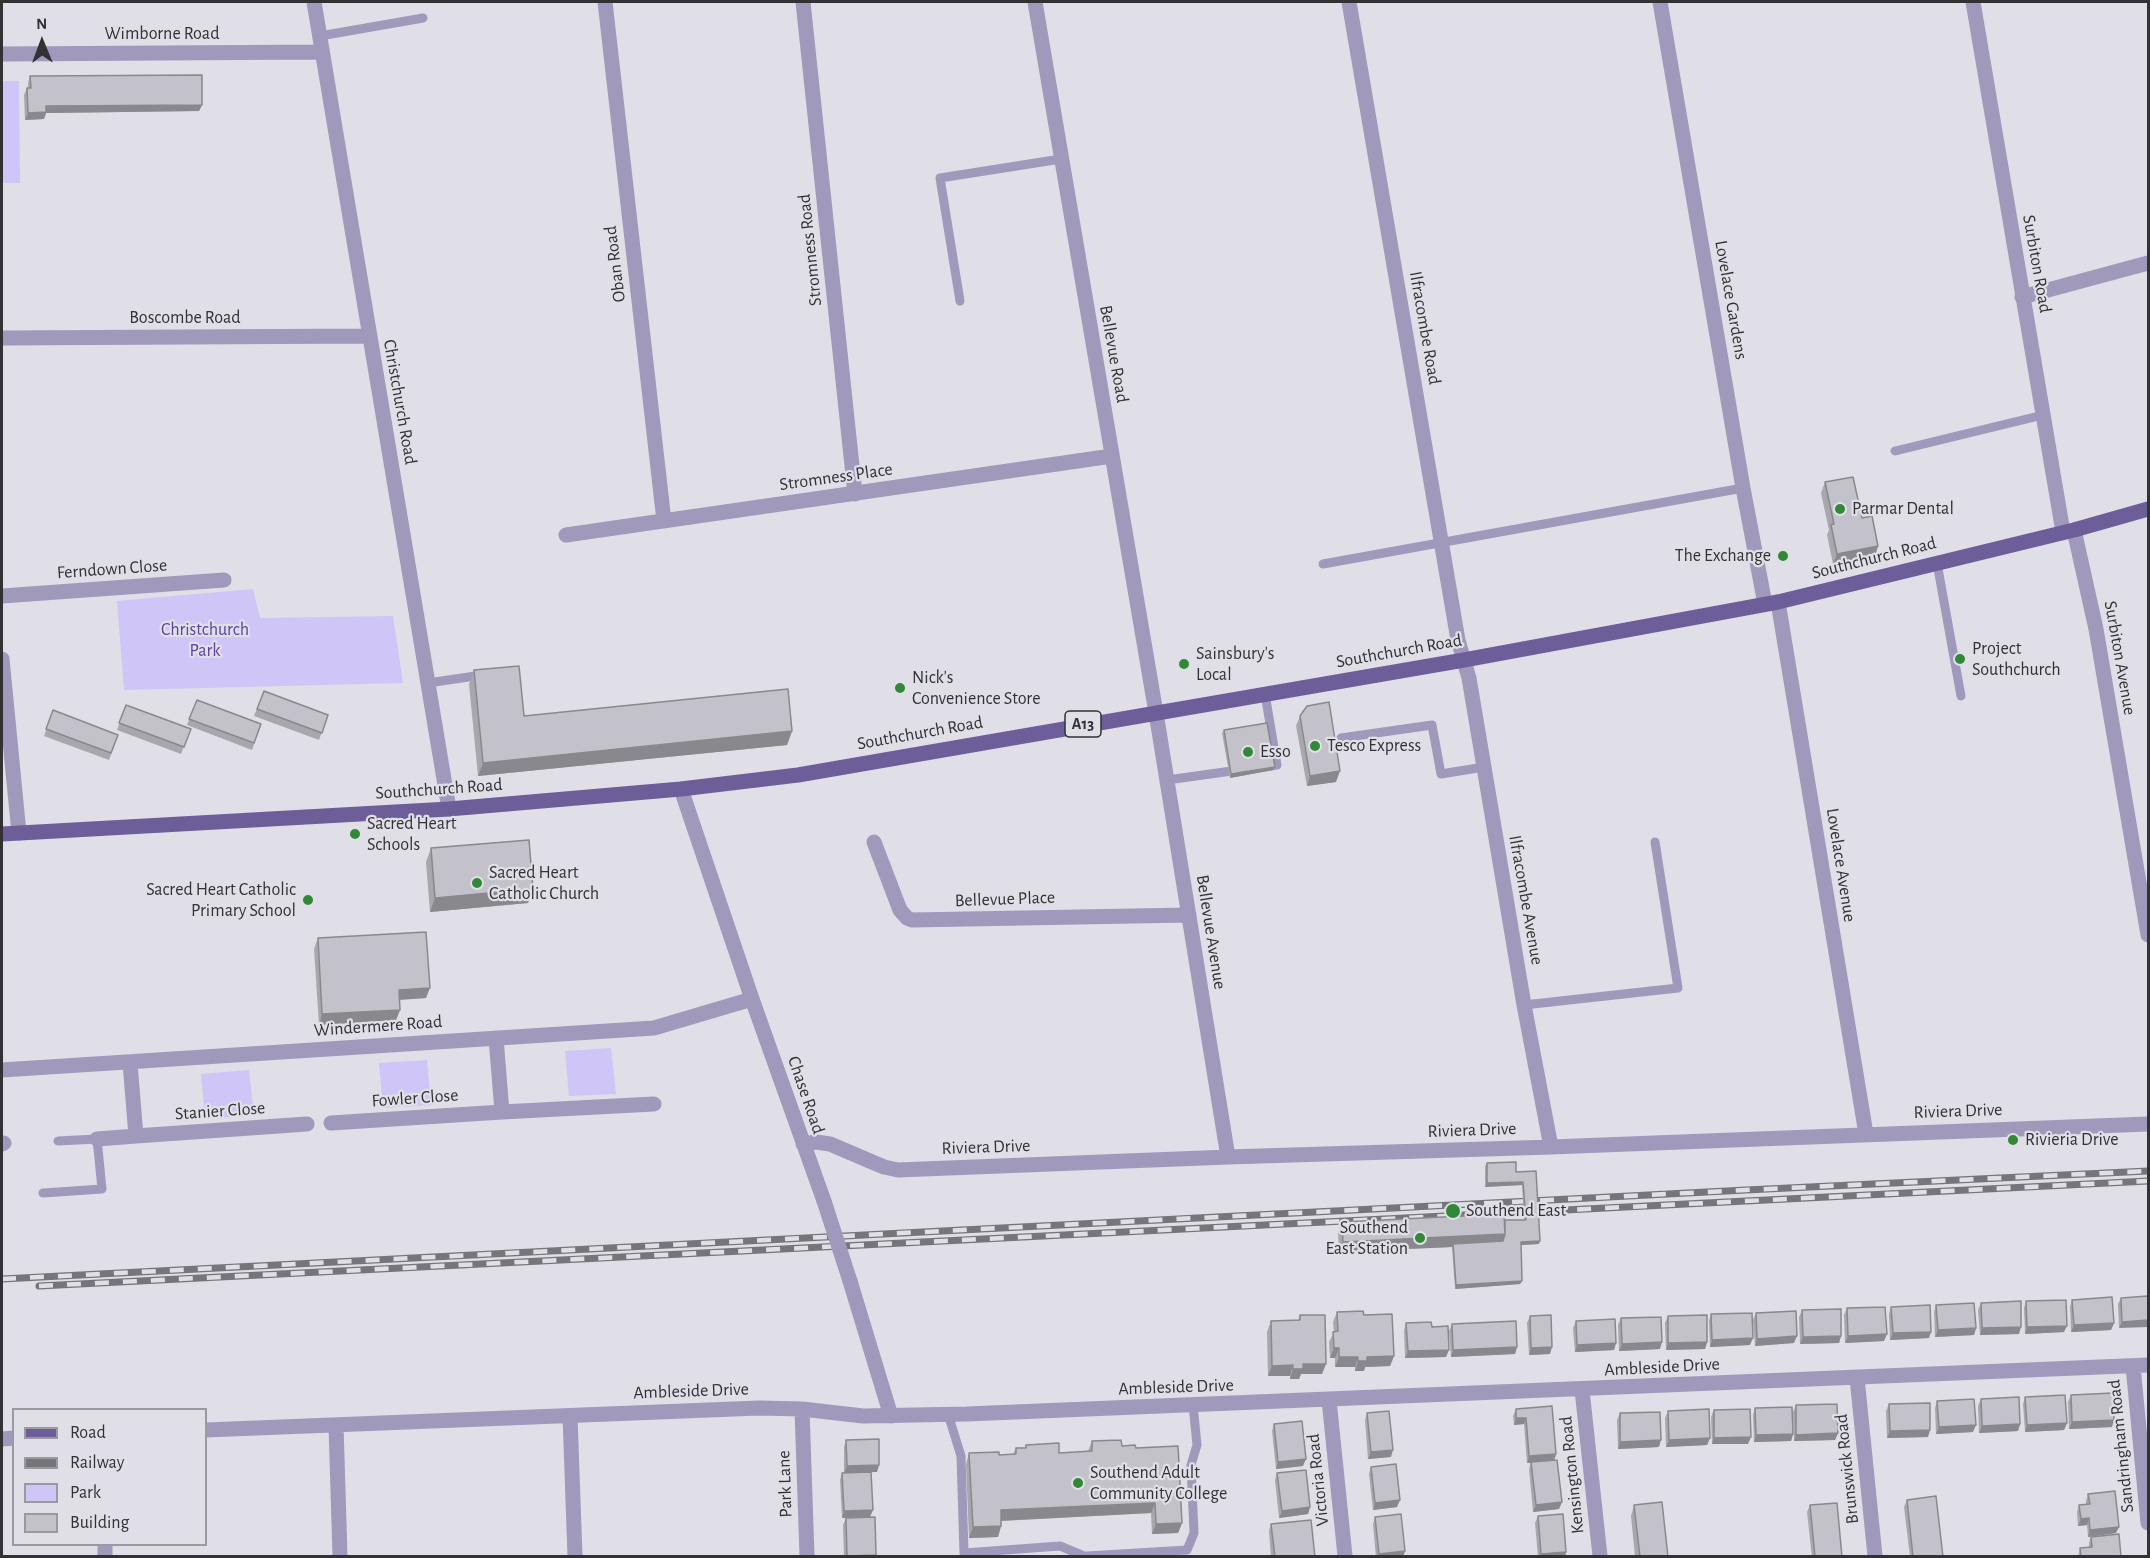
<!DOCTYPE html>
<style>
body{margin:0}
#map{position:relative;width:2150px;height:1558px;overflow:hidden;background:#e0dfe7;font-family:"Alegreya Sans",sans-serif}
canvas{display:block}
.frame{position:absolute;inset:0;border:3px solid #323134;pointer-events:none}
.legend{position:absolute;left:12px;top:1408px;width:195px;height:138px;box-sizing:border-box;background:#e0dfe7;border:2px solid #9a999f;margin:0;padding:8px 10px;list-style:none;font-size:18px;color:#323134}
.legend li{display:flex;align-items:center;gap:12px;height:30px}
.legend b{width:30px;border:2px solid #9a999f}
.north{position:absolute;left:12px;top:12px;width:60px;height:60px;-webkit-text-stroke:4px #e0dfe7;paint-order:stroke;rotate:359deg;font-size:16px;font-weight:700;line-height:24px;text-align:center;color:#323134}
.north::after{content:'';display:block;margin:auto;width:21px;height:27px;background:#323134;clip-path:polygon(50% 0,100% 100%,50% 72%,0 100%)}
</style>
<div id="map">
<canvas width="2150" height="1558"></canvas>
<div class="frame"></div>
<ul class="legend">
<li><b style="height:8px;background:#6d5d99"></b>Road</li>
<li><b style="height:8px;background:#767579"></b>Railway</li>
<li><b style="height:16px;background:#cfc5f6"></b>Park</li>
<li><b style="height:16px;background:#c3c2ca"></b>Building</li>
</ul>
<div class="north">N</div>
</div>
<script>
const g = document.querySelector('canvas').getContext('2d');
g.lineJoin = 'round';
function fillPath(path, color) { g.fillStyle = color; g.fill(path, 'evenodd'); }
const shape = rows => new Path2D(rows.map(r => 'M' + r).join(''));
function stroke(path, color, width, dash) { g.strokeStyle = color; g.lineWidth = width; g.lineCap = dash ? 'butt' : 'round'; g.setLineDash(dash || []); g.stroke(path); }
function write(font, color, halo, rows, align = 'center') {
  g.font = font + ' "Alegreya Sans",sans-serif'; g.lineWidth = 4.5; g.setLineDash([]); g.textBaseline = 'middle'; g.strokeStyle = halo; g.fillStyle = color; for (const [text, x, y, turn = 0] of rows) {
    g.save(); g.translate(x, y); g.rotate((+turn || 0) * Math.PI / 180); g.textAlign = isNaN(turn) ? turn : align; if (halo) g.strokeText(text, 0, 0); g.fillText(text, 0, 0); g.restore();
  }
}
fillPath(shape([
 [2,81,19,81,20,183,2,183],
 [253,589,260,618,393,616,403,683,124,690,117,601],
 [611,1048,616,1094,569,1096,565,1051],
 [427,1060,431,1105,383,1108,379,1063],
 [249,1070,254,1115,205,1119,201,1074]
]), '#cfc5f6');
stroke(shape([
 [320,36,423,18],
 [960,301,940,178,1061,159],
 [1895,451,2043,415],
 [1937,563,1961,696],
 [1323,564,1743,488],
 [428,683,482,675],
 [1341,738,1432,725,1441,774,1484,767],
 [1264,767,1277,765,1265,694],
 [1167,780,1239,770],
 [1524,1005,1678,988,1655,842],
 [43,1193,102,1189,97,1139,58,1141],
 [948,1414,961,1456,964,1553,1060,1546,1084,1556],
 [1087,1556,1187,1550,1194,1533,1191,1465,1197,1445,1193,1405]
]), '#a099bb', 9);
stroke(shape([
 [314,2,449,809],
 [605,2,664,521],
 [803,2,855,494],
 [1035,2,1156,713,1228,1157],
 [1349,2,1458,640,1469,678,1524,1005,1551,1147],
 [1660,2,1743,488,1765,604],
 [1973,2,2063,532],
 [2,54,322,52],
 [2022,297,2148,263],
 [2,338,369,336],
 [2074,530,2096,629,2148,935],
 [566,535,1112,456],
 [2,596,224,580],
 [1778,602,1866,1134],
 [2,659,19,833],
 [681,789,752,999,824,1201],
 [874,842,900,910,907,918,912,920,1189,915],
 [496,1038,502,1112,654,1104],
 [130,1063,136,1136,307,1124],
 [2,1070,654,1028,752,999],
 [331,1123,502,1112],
 [97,1139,136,1136],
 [2,1144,4,1143],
 [803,1144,816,1142,830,1144,884,1167,898,1170,1228,1157,1551,1147,2148,1124],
 [850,1281,891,1416],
 [2133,1366,2148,1523],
 [1857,1378,1875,1556],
 [1582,1390,1600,1556],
 [1329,1400,1345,1556],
 [802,1409,807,1556],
 [570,1416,575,1556],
 [336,1425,340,1556],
 [206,1430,759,1408,802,1409,863,1416,967,1414,2148,1365],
 [2,1439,14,1438],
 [105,1544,105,1556]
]), '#a099bb', 15);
stroke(shape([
 [2,834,449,809,681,789,798,775,1464,660,1778,602,2074,530,2148,509]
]), '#6d5d99', 15);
const rail = shape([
 [2,1279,1746,1190,2148,1171],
 [39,1286,2148,1181]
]);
stroke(rail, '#767579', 7);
stroke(rail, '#e0dfe7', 4.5, [14]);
stroke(shape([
 [824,1201,850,1281]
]), '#a099bb', 15);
fillPath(shape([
 [30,76,202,105,199,111,46,113,44,119,25,120,24,95,27,88,28,88,28,83],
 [1825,482,1862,518,1878,546,1875,556,1833,564,1827,535,1829,530,1821,493],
 [474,670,524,716,792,731,787,745,478,776,469,684],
 [264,691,328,715,319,740,254,716],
 [197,700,261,724,252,750,187,725],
 [126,705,191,729,181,754,117,730],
 [53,710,118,735,109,760,44,736],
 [1300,716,1336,782,1307,786,1296,726],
 [1224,730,1273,770,1230,778,1222,733],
 [431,848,528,903,430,912,426,862],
 [318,938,426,998,399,1000,400,1010,396,1020,319,1025,314,949],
 [1487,1163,1516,1172,1536,1171,1539,1244,1521,1245,1522,1281,1520,1284,1455,1289,1452,1247,1339,1252,1338,1232,1342,1222,1524,1220,1522,1185,1485,1187,1485,1166],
 [2148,1296,2119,1328,2118,1304,2121,1298],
 [2072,1300,2114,1323,2111,1330,2071,1332,2070,1307],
 [2026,1301,2064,1332,2025,1334,2024,1308],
 [1981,1303,2019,1334,1980,1335,1978,1310],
 [1936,1305,1976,1328,1974,1335,1935,1337,1934,1312],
 [1891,1307,1929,1338,1890,1340,1889,1314],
 [1847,1308,1884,1341,1845,1343,1844,1315],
 [1802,1310,1841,1336,1839,1343,1800,1344,1799,1317],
 [1337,1312,1364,1315,1394,1356,1390,1366,1365,1367,1364,1371,1355,1371,1355,1367,1335,1367,1335,1358,1330,1358,1329,1342,1334,1332,1333,1322],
 [1756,1313,1794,1343,1755,1346,1753,1320],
 [1711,1314,1750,1345,1710,1347,1709,1321],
 [1300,1315,1322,1374,1301,1374,1299,1379,1290,1379,1290,1376,1268,1376,1267,1332,1271,1321,1298,1320],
 [1530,1316,1550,1354,1529,1355,1527,1323],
 [1668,1316,1707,1342,1705,1349,1666,1350,1665,1323],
 [1621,1318,1660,1349,1619,1351,1618,1325],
 [1576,1321,1616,1343,1614,1350,1575,1352,1573,1328],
 [1406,1323,1432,1327,1446,1357,1405,1358,1404,1330],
 [1452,1324,1517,1347,1515,1354,1451,1357,1449,1331],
 [2071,1395,2112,1427,2069,1429,2068,1402],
 [2025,1397,2067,1423,2064,1430,2025,1432,2023,1404],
 [1981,1399,2020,1424,2018,1431,1979,1433,1978,1406],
 [1937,1401,1973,1432,1936,1434,1935,1408],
 [1889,1404,1928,1437,1887,1438,1886,1411],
 [1796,1405,1838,1433,1835,1440,1794,1441,1793,1412],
 [1552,1406,1556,1454,1554,1460,1562,1502,1559,1509,1533,1512,1529,1469,1531,1462,1527,1463,1524,1424,1514,1425,1513,1416,1516,1409],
 [1755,1408,1793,1434,1791,1441,1754,1442,1753,1415],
 [1714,1410,1748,1444,1712,1444,1711,1417],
 [1668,1411,1710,1438,1707,1445,1666,1447,1665,1418],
 [1367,1413,1391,1457,1368,1459,1365,1420],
 [1620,1413,1659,1447,1618,1449,1617,1420],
 [1274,1424,1303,1466,1276,1469,1272,1431],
 [846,1440,879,1465,877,1472,871,1472,842,1518,840,1480,842,1473,844,1473,844,1447],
 [1092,1441,1136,1448,1182,1523,1178,1533,1152,1534,1151,1513,1001,1521,1001,1526,998,1537,969,1538,966,1464,969,1453,999,1455,1013,1454,1016,1448,1025,1448,1026,1445,1059,1453,1088,1451],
 [1371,1467,1397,1507,1373,1510,1369,1474],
 [1277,1473,1310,1507,1308,1514,1279,1518,1275,1480],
 [2088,1494,2116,1533,2088,1537,2087,1525,2078,1526,2077,1512,2079,1505,2086,1504,2086,1501],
 [1907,1500,1943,1557,1910,1557,1904,1507],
 [1634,1505,1668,1557,1635,1557,1631,1516],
 [1810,1505,1842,1557,1812,1557,1807,1512],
 [1538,1516,1566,1552,1565,1557,1538,1557,1535,1523],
 [1375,1517,1405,1551,1403,1557,1376,1557,1373,1524],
 [846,1518,875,1557,844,1557,843,1525],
 [1271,1524,1315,1557,1271,1557,1269,1531],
 [2091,1537,2121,1557,2078,1557,2080,1548,2089,1548,2089,1543]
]), '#a8a7ae');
fillPath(shape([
 [202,105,199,111,46,113,44,119,25,120,28,113,46,106],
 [1878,546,1875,556,1833,564,1837,554],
 [792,731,787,745,478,776,483,763],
 [1275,767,1273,770,1230,778,1231,774],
 [1340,771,1336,782,1307,786,1310,776],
 [533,889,528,903,430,912,435,898],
 [430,988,426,998,395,1000,399,990],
 [400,1010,396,1020,319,1025,322,1014],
 [1523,1182,1522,1185,1485,1187,1487,1183],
 [1505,1234,1502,1245,1453,1244,1452,1247,1339,1252,1343,1242],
 [1540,1241,1539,1244,1520,1245,1521,1242],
 [1522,1281,1520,1284,1455,1289,1456,1285],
 [2148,1320,2148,1327,2119,1328,2122,1322],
 [2114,1323,2111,1330,2071,1332,2074,1325],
 [2067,1326,2064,1332,2025,1334,2027,1327],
 [2021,1327,2019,1334,1980,1335,1982,1328],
 [1976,1328,1974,1335,1935,1337,1938,1330],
 [1931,1332,1929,1338,1890,1340,1893,1333],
 [1887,1334,1884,1341,1845,1343,1848,1336],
 [1797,1336,1794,1343,1755,1346,1757,1339],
 [1841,1336,1839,1343,1800,1344,1803,1337],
 [1753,1338,1750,1345,1710,1347,1712,1340],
 [1662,1342,1660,1349,1619,1351,1622,1344],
 [1707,1342,1705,1349,1666,1350,1668,1343],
 [1616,1343,1614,1350,1575,1352,1577,1345],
 [1517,1347,1515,1354,1451,1357,1453,1350],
 [1552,1347,1550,1354,1529,1355,1531,1348],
 [1334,1348,1339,1348,1335,1358,1330,1358],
 [1449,1350,1446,1357,1405,1358,1408,1351],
 [1394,1356,1390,1366,1365,1367,1364,1371,1355,1371,1358,1361,1367,1357],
 [1339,1357,1358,1357,1355,1367,1335,1367],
 [1303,1364,1326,1364,1322,1374,1301,1374,1299,1379,1290,1379,1293,1369],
 [1293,1365,1290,1376,1268,1376,1272,1366],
 [1516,1418,1526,1418,1524,1424,1514,1425],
 [2114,1420,2112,1427,2069,1429,2072,1422],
 [2067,1423,2064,1430,2025,1432,2027,1425],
 [2020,1424,2018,1431,1979,1433,1982,1426],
 [1976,1425,1973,1432,1936,1434,1939,1427],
 [1930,1430,1928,1437,1887,1438,1890,1431],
 [1838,1433,1835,1440,1794,1441,1796,1435],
 [1793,1434,1791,1441,1754,1442,1756,1435],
 [1751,1437,1748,1444,1712,1444,1714,1438],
 [1710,1438,1707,1445,1666,1447,1669,1440],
 [1661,1440,1659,1447,1618,1449,1620,1442],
 [1393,1450,1391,1457,1368,1459,1371,1452],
 [1556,1454,1554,1461,1527,1463,1529,1456],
 [1306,1459,1303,1466,1276,1469,1278,1462],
 [879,1465,877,1472,844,1473,847,1466],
 [1400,1500,1397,1507,1373,1510,1375,1503],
 [1562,1502,1559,1509,1533,1512,1536,1505],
 [1155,1503,1151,1513,997,1521,1001,1510],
 [1310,1507,1308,1514,1279,1518,1282,1511],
 [873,1510,870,1517,842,1518,844,1511],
 [2089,1518,2087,1525,2078,1526,2081,1519],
 [1182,1523,1178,1533,1152,1534,1156,1524],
 [1001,1526,998,1537,969,1538,973,1527],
 [2119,1527,2116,1533,2088,1537,2090,1530],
 [1405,1551,1403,1557,1378,1557,1379,1554],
 [1566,1552,1565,1557,1540,1557,1541,1554],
 [876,1555,875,1557,847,1557,847,1556]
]), '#88888d');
const building = shape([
 [202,75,202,105,46,106,46,112,28,113,27,88,31,88,30,76,202,75],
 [1853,477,1862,518,1872,516,1878,546,1837,554,1831,525,1834,524,1825,482,1853,477],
 [519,666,524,716,788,689,792,731,483,763,474,670,519,666],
 [264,691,328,715,322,733,257,709,264,691],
 [197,700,261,724,254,743,189,719,197,700],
 [1329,702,1340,771,1310,776,1300,716,1307,706,1329,702],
 [126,705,191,729,184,747,119,723,126,705],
 [53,710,118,735,111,753,46,729,53,710],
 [1267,723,1275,767,1231,774,1224,730,1267,723],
 [529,840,533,889,435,898,431,848,529,840],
 [426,932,430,988,399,990,400,1010,322,1014,318,938,426,932],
 [1516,1162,1516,1172,1536,1171,1540,1241,1521,1242,1522,1281,1456,1285,1453,1244,1503,1241,1505,1234,1505,1220,1526,1220,1523,1182,1487,1183,1487,1163,1516,1162],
 [1504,1214,1505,1234,1343,1242,1342,1222,1504,1214],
 [2148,1296,2148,1320,2122,1322,2121,1298,2148,1296],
 [2112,1297,2114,1323,2074,1325,2072,1300,2112,1297],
 [2066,1300,2067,1326,2027,1327,2026,1301,2066,1300],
 [2021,1301,2021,1327,1982,1328,1981,1303,2021,1301],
 [1974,1303,1976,1328,1938,1330,1936,1305,1974,1303],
 [1930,1305,1931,1332,1893,1333,1891,1307,1930,1305],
 [1885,1307,1887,1334,1848,1336,1847,1308,1885,1307],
 [1841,1309,1841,1336,1803,1337,1802,1310,1841,1309],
 [1363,1311,1364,1315,1392,1314,1394,1356,1367,1357,1367,1361,1358,1361,1358,1357,1339,1357,1339,1348,1334,1348,1333,1332,1338,1331,1337,1312,1363,1311],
 [1796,1311,1797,1336,1757,1339,1756,1313,1796,1311],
 [1752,1313,1753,1338,1712,1340,1711,1314,1752,1313],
 [1300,1315,1325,1315,1326,1364,1303,1364,1303,1369,1293,1369,1293,1365,1272,1366,1271,1321,1300,1320,1300,1315],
 [1551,1315,1552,1347,1531,1348,1530,1316,1551,1315],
 [1707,1315,1707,1342,1668,1343,1668,1316,1707,1315],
 [1661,1317,1662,1342,1622,1344,1621,1318,1661,1317],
 [1615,1319,1616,1343,1577,1345,1576,1321,1615,1319],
 [1516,1321,1517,1347,1453,1350,1452,1324,1516,1321],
 [1431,1322,1432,1327,1448,1326,1449,1350,1408,1351,1406,1323,1431,1322],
 [2113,1393,2114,1420,2072,1422,2071,1395,2113,1393],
 [2065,1395,2067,1423,2027,1425,2025,1397,2065,1395],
 [2019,1397,2020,1424,1982,1426,1981,1399,2019,1397],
 [1974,1399,1976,1425,1939,1427,1937,1401,1974,1399],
 [1930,1403,1930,1430,1890,1431,1889,1404,1930,1403],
 [1837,1404,1838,1433,1796,1435,1796,1405,1837,1404],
 [1552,1406,1556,1454,1529,1456,1526,1418,1516,1418,1516,1409,1552,1406],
 [1792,1407,1793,1434,1756,1435,1755,1408,1792,1407],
 [1709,1409,1710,1438,1669,1440,1668,1411,1709,1409],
 [1750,1409,1751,1437,1714,1438,1714,1410,1750,1409],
 [1389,1411,1393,1450,1371,1452,1367,1413,1389,1411],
 [1660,1412,1661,1440,1620,1442,1620,1413,1660,1412],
 [1302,1421,1306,1459,1278,1462,1274,1424,1302,1421],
 [879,1439,879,1465,847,1466,846,1440,879,1439],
 [1121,1440,1122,1446,1135,1445,1136,1448,1178,1446,1182,1523,1156,1524,1155,1503,1001,1510,1001,1526,973,1527,969,1453,999,1452,999,1455,1016,1454,1016,1448,1026,1448,1026,1445,1059,1443,1059,1453,1092,1451,1092,1441,1121,1440],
 [1557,1460,1562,1502,1536,1505,1531,1462,1557,1460],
 [1396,1464,1400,1500,1375,1503,1371,1467,1396,1464],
 [1306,1470,1310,1507,1282,1511,1277,1473,1306,1470],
 [871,1472,873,1510,844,1511,842,1473,871,1472],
 [2115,1491,2119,1527,2090,1530,2089,1518,2081,1519,2079,1505,2090,1504,2088,1494,2115,1491],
 [1936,1496,1943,1557,1913,1557,1907,1500,1936,1496],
 [1662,1502,1668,1557,1640,1557,1634,1505,1662,1502],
 [1837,1503,1842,1557,1815,1557,1810,1505,1837,1503],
 [1401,1514,1405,1551,1379,1554,1375,1517,1401,1514],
 [1563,1514,1566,1552,1541,1554,1538,1516,1563,1514],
 [875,1517,876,1555,847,1556,846,1518,875,1517],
 [1311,1520,1315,1557,1275,1557,1271,1524,1311,1520],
 [2119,1534,2121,1557,2081,1557,2080,1548,2092,1547,2091,1537,2119,1534]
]);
fillPath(building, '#c3c2ca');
stroke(building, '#88888d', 1.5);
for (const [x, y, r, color] of [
 [1840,509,6,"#318938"],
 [1783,556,6,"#318938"],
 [1960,659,6,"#318938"],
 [1184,664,6,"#318938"],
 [900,688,6,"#318938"],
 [1315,746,6,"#318938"],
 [1248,752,6,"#318938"],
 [355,834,6,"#318938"],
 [477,883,6,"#318938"],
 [308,900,6,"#318938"],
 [2013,1140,6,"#318938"],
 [1453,1211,8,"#318938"],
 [1420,1238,6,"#318938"],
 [1078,1483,6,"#318938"]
]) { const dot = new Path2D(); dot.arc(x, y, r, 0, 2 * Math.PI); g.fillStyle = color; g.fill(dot); stroke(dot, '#e0dfe7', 2); }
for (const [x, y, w] of [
 [1083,724,36]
]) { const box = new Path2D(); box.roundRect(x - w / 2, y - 13, w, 26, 4.5); g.fillStyle = '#e0dfe7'; g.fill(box); stroke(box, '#323134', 1.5); }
write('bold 16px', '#323134', null, [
 ["A13",1083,724]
]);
write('18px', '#323134', '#e0dfe7', [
 ["Wimborne Road",162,34],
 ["Stromness Road",810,250,-96],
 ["Oban Road",615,264,-97],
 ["Surbiton Road",2037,264,80],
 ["Lovelace Gardens",1731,300,80],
 ["Boscombe Road",185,318],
 ["Ilfracombe Road",1425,328,80],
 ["Bellevue Road",1114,354,80],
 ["Christchurch Road",400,402,80],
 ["Stromness Place",836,477,-8],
 ["Southchurch Road",1874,558,-14],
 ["Ferndown Close",112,569,-4],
 ["Southchurch Road",1399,651,-10],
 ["Surbiton Avenue",2120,658,80],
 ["Southchurch Road",920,733,-10],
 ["Southchurch Road",439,789,-4],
 ["Lovelace Avenue",1841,865,81],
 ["Bellevue Place",1005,899,-2],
 ["Ilfracombe Avenue",1526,900,80],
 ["Bellevue Avenue",1211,932,81],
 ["Windermere Road",378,1026,-4],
 ["Chase Road",806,1095,71],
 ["Fowler Close",415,1098,-4],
 ["Stanier Close",220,1111,-4],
 ["Riviera Drive",1958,1111,-2],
 ["Riviera Drive",1472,1130,-2],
 ["Riviera Drive",986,1147,-2],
 ["Ambleside Drive",1662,1367,-3],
 ["Ambleside Drive",1176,1387,-2],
 ["Ambleside Drive",691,1391,-2],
 ["Sandringham Road",2121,1446,-96],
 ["Brunswick Road",1847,1469,-96],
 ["Kensington Road",1572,1475,-96],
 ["Victoria Road",1318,1480,-96],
 ["Park Lane",785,1484,-92]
]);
write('18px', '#323134', '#e0dfe7', [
 ["Parmar Dental",1852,509],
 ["The Exchange",1771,556,"right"],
 ["Project",1972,649],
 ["Southchurch",1972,670],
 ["Sainsbury's",1196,654],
 ["Local",1196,675],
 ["Nick's",912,678],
 ["Convenience Store",912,699],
 ["Tesco Express",1327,746],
 ["Esso",1260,752],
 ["Sacred Heart",367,824],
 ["Schools",367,845],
 ["Sacred Heart",489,873],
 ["Catholic Church",489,894],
 ["Sacred Heart Catholic",296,890,"right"],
 ["Primary School",296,911,"right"],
 ["Rivieria Drive",2025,1140],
 ["Southend East",1466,1211],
 ["Southend",1408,1228,"right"],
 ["East Station",1408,1249,"right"],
 ["Southend Adult",1090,1473],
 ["Community College",1090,1494]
], 'left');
write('18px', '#5e429c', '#e0dfe7', [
 ["Christchurch",205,630],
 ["Park",205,651]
]);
</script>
